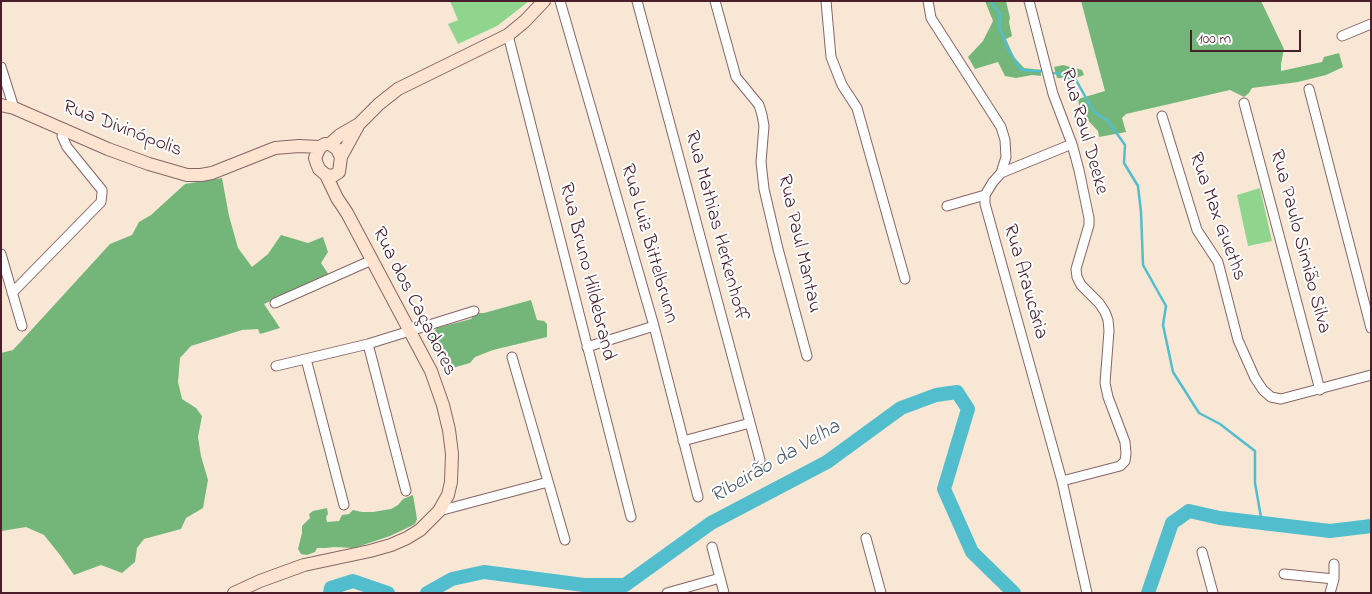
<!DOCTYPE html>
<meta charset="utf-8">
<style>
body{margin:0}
#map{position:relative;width:1372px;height:594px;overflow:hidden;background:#f8e7d5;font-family:"Indie Flower",sans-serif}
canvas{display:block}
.frame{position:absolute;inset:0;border:2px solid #4a1f2b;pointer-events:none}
.scale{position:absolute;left:1190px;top:30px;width:111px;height:22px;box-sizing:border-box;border:2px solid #4a1f2b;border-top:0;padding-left:6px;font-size:15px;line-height:18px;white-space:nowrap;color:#4a1f2b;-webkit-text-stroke:4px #fff;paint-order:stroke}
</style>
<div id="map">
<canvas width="1372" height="594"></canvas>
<div class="frame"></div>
<div class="scale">100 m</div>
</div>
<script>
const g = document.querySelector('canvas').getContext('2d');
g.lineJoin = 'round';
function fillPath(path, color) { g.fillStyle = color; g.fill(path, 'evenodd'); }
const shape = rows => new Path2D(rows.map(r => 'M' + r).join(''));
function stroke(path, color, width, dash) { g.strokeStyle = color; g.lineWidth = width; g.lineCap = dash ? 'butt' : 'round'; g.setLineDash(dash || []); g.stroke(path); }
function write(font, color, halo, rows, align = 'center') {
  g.font = font + ' "Indie Flower",sans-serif'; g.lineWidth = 4; g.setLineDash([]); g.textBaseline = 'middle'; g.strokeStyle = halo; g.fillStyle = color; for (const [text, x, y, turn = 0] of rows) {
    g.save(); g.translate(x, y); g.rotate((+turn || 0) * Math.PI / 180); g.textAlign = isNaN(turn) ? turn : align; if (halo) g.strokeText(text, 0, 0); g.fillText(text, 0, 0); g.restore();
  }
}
fillPath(shape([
 [450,1,527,1,528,2,497,26,458,44,448,24,458,20],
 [1260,188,1272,241,1248,246,1237,195]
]), '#90d58e');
fillPath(shape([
 [985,1,1006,1,1010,18,1009,22,1012,36,1006,39,1014,57,1024,68,1041,70,1041,76,1032,75,1016,78,1005,76,998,62,975,69,968,57,983,41,993,21],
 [1081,1,1261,1,1284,49,1281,64,1281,71,1322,62,1324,57,1339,53,1343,67,1326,75,1298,82,1252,88,1249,93,1244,97,1230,90,1126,114,1122,118,1126,132,1099,137,1098,131,1079,111,1079,105,1078,99,1105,91],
 [1063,65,1082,70,1084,75,1070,80,1064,78,1057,78,1054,67],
 [222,178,229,216,238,248,252,267,268,254,281,235,308,243,323,237,328,252,321,263,329,275,264,304,280,328,260,334,258,329,242,330,191,346,180,358,178,382,182,399,196,408,202,416,198,437,201,456,208,480,203,508,186,518,181,529,144,539,137,548,135,562,122,573,101,565,74,575,60,555,44,535,26,527,2,531,1,530,1,353,13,350,110,244,132,235,139,222,151,215,185,184],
 [531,300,537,320,544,321,547,324,547,337,493,350,475,357,470,363,449,369,445,358,429,338,437,328,471,319,476,313,484,313],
 [413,495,417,519,415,524,407,528,390,536,354,548,334,547,326,548,317,548,315,552,307,555,301,554,298,549,302,533,302,526,310,518,309,514,313,511,327,508,328,514,326,517,327,522,339,521,342,515,349,514,353,510,362,512,373,512,391,509,398,505,403,499]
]), '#74b679');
stroke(shape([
 [990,1,1000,14,999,26,1008,49,1020,69,1030,71,1041,71],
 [1054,73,1061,74,1076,80,1094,112,1108,121,1125,145,1124,163,1138,186,1141,212,1143,265,1166,306,1163,325,1173,372,1199,413,1220,424,1255,451,1255,483,1262,523]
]), '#52becd', 2.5);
stroke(shape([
 [330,593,331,588,353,581,388,593],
 [427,593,452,579,484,572,584,585,625,585,711,523,827,462,901,408,936,395,957,392,968,409,944,489,972,552,1014,593],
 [1148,593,1172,523,1189,511,1220,518,1330,531,1371,526]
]), '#52becd', 14);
const street = shape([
 [560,1,654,326,698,497],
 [637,1,760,460],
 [715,1,736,77,759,105,762,115,764,126,761,162,764,189,778,249,807,356],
 [826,1,831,57,842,85,857,108,905,279],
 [928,1,931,18,994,116,1001,127,1005,140,1006,157,1001,173,993,182,985,195,985,204,1062,481,1087,593],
 [1029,1,1053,94,1072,144,1079,170,1089,218,1089,225,1076,269,1077,277,1081,285,1099,303,1105,312,1108,320,1109,331,1105,383,1108,397,1125,442,1126,453,1125,461,1120,466,1062,481],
 [508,35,631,517],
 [1342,36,1371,24],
 [1,67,14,108],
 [1309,89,1371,328],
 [1244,103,1320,390],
 [1162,116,1197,230,1218,262,1238,340,1255,378,1263,390,1271,397,1281,399,1371,375],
 [1001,173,1072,144],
 [947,206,985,195],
 [1,254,22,326],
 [12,293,101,202,102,193,102,190,67,147,62,136,65,129],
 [275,303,372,260],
 [368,344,406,491],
 [587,347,654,326],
 [512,357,565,540],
 [306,359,344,505],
 [276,366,368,344,474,311],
 [683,441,750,423],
 [439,511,548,482],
 [866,538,881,593],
 [712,547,724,593],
 [1202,552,1213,593],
 [1284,574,1334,579],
 [667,593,720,578],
 [1330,593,1334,579,1334,564]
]);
const secondary = shape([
 [1,105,14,108,108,149,149,164,187,175,201,175,212,173,275,148,299,146,320,147,325,144,330,144,337,149,341,157,339,172,333,176,326,175,319,169,317,164,315,158,320,147],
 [330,144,340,135,359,124,379,104,398,89,508,35,525,21,544,1],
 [341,157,359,124],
 [234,593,260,581,304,565,370,551,391,545,407,538,420,530,439,511,448,495,451,482,452,454,449,430,443,405,431,371,347,213,337,198,326,175]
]);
stroke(street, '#876566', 11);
stroke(secondary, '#876566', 14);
stroke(street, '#fff', 9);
stroke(secondary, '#fde4d0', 12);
write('20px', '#4a1f2b', '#fff', [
 ["Rua Divinópolis",122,130,21],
 ["Rua Raul Deeke",1083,132,74],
 ["Rua Max Gueths",1216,217,70],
 ["Rua Mathias Herkenhoff",715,226,75],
 ["Rua Paulo Simião Silva",1299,242,75],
 ["Rua Luiz Bittelbrunn",648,244,74],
 ["Rua Paul Mantau",798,244,77],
 ["Rua Bruno Hildebrand",586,272,76],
 ["Rua Araucária",1024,282,74],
 ["Rua dos Caçadores",413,302,63]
]);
write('italic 21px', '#4d5f6c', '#fff', [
 ["Ribeirão da Velha",776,463,-30]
]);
</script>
